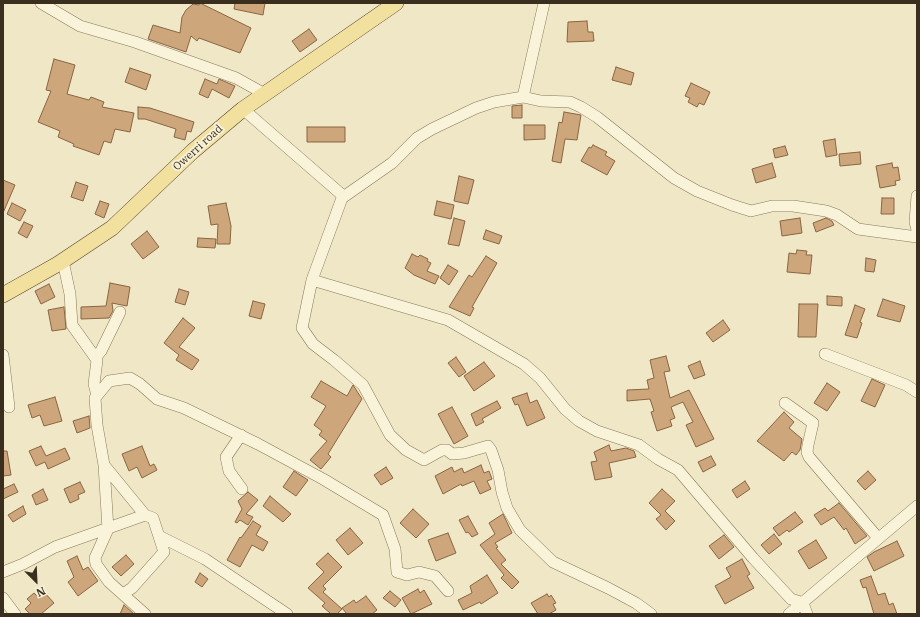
<!DOCTYPE html>
<style>
body{margin:0}
#map{position:relative;width:920px;height:617px;overflow:hidden;background:#efe7c6;font-family:"IBM Plex Serif",serif}
canvas{display:block}
.frame{position:absolute;inset:0;border:4px solid #3a2f1f;pointer-events:none}
.north{position:absolute;left:16px;top:561px;width:40px;height:40px;-webkit-text-stroke:3px #f6f0d6;paint-order:stroke;rotate:156deg;font-size:11px;font-weight:700;line-height:16px;text-align:center;color:#3a2f1f}
.north::after{content:'';display:block;margin:auto;width:14px;height:18px;background:#3a2f1f;clip-path:polygon(50% 0,100% 100%,50% 72%,0 100%)}
</style>
<div id="map">
<canvas width="920" height="617"></canvas>
<div class="frame"></div>
<div class="north">N</div>
</div>
<script>
const g = document.querySelector('canvas').getContext('2d');
g.lineJoin = 'round';
function fillPath(path, color) { g.fillStyle = color; g.fill(path, 'evenodd'); }
const shape = rows => new Path2D(rows.map(r => 'M' + r).join(''));
function stroke(path, color, width, dash) { g.strokeStyle = color; g.lineWidth = width; g.lineCap = dash ? 'butt' : 'round'; g.setLineDash(dash || []); g.stroke(path); }
function write(font, color, halo, rows, align = 'center') {
  g.font = font + ' "IBM Plex Serif",serif'; g.lineWidth = 4; g.setLineDash([]); g.textBaseline = 'middle'; g.strokeStyle = halo; g.fillStyle = color; for (const [text, x, y, turn = 0] of rows) {
    g.save(); g.translate(x, y); g.rotate((+turn || 0) * Math.PI / 180); g.textAlign = isNaN(turn) ? turn : align; if (halo) g.strokeText(text, 0, 0); g.fillText(text, 0, 0); g.restore();
  }
}
const building = shape([
 [200,3,251,28,240,53,199,38,197,41,191,36,186,52,148,39,153,25,180,33,182,17,186,10,193,4,199,5,200,3],
 [235,3,265,3,263,15,234,9,235,3],
 [587,21,588,32,593,32,594,41,567,42,568,22,587,21],
 [309,29,317,40,300,52,292,41,309,29],
 [54,59,75,65,67,94,89,100,91,97,104,102,102,107,134,113,130,132,115,129,111,143,104,141,99,155,73,146,74,144,58,137,60,131,38,122,51,91,46,90,54,59],
 [616,67,634,73,631,85,612,80,616,67],
 [130,68,151,75,146,90,125,82,130,68],
 [205,79,217,84,219,79,235,86,229,98,212,89,208,98,199,94,205,79],
 [691,83,710,92,704,105,699,103,697,107,688,102,690,98,685,96,691,83],
 [522,105,522,118,512,118,512,106,522,105],
 [138,107,150,108,194,122,191,132,187,131,185,140,174,137,176,129,145,119,138,119,138,107],
 [564,112,581,115,577,140,565,139,561,163,552,161,559,122,562,123,564,112],
 [524,125,545,125,545,139,524,140,524,125],
 [307,127,345,127,345,142,307,142,307,127],
 [835,139,837,155,826,157,823,141,835,139],
 [593,145,607,152,605,155,615,161,607,175,581,161,589,147,591,148,593,145],
 [785,146,788,155,775,158,773,149,785,146],
 [860,152,861,164,840,166,839,154,860,152],
 [772,163,776,177,756,183,752,169,772,163],
 [892,163,893,168,898,167,900,180,895,181,896,185,880,188,876,166,892,163],
 [459,176,474,180,468,204,454,201,459,176],
 [3,180,15,185,3,213,3,180],
 [76,182,88,186,83,201,71,197,76,182],
 [882,198,894,198,894,214,881,214,882,198],
 [100,201,109,204,104,218,95,214,100,201],
 [437,201,454,205,451,219,434,215,437,201],
 [12,203,26,210,20,221,7,214,12,203],
 [226,203,231,226,230,244,217,244,218,224,211,225,208,206,226,203],
 [454,218,465,221,459,246,448,244,454,218],
 [800,218,802,233,782,236,780,221,800,218],
 [826,218,832,221,834,225,816,232,813,223,826,218],
 [24,222,33,226,27,238,18,233,24,222],
 [486,230,502,236,499,244,483,239,486,230],
 [147,231,159,247,143,259,131,244,147,231],
 [198,238,216,239,215,248,197,247,198,238],
 [797,250,807,251,806,255,812,255,810,274,787,272,789,253,796,254,797,250],
 [412,254,418,257,420,255,428,259,427,261,431,263,427,271,439,276,435,284,414,275,405,268,412,254],
 [486,256,497,263,472,307,474,308,470,316,449,307,469,275,472,277,486,256],
 [866,258,876,260,874,272,865,271,866,258],
 [448,265,458,271,449,285,440,278,448,265],
 [110,283,130,287,127,306,112,303,113,311,109,318,81,319,81,307,106,306,110,283],
 [49,284,55,297,41,304,35,291,49,284],
 [179,289,189,292,185,305,175,302,179,289],
 [827,296,842,297,842,306,827,305,827,296],
 [883,299,905,306,900,322,877,316,883,299],
 [253,301,265,304,261,319,249,316,253,301],
 [799,304,818,304,816,337,798,337,799,304],
 [855,305,865,309,860,322,862,323,857,338,845,335,855,305],
 [64,307,66,329,52,331,48,310,64,307],
 [183,318,195,328,179,347,199,360,192,370,176,360,179,355,164,343,183,318],
 [723,320,730,330,713,342,706,333,723,320],
 [666,356,670,371,664,372,670,398,689,390,714,439,696,447,686,425,693,422,683,402,671,407,675,418,670,420,672,426,657,431,651,412,654,411,650,399,627,401,627,390,649,389,647,380,654,378,650,360,666,356],
 [456,357,466,372,459,377,448,363,456,357],
 [700,361,705,375,694,379,688,366,700,361],
 [484,362,495,376,474,391,464,376,484,362],
 [872,379,885,385,875,407,861,401,872,379],
 [321,381,347,396,353,385,362,399,328,454,331,457,321,469,310,460,327,441,319,435,322,431,314,425,326,406,311,397,321,381],
 [827,383,840,392,827,411,814,403,827,383],
 [527,393,530,403,537,400,545,418,527,426,518,404,515,405,512,398,527,393],
 [55,397,62,421,44,426,40,415,32,418,28,405,55,397],
 [497,401,501,408,482,419,484,422,476,426,471,414,497,401],
 [452,407,468,436,454,444,438,414,452,407],
 [784,412,794,422,789,428,802,439,800,450,796,455,792,452,784,461,757,441,784,412],
 [89,416,90,428,77,433,73,421,89,416],
 [609,445,611,451,626,448,634,451,636,457,609,463,612,477,595,480,591,462,597,461,594,452,609,445],
 [41,446,46,456,65,448,70,459,48,469,45,462,36,466,29,451,41,446],
 [142,446,150,466,154,464,157,470,142,478,137,467,129,471,122,454,142,446],
 [3,451,7,451,11,475,3,476,3,451],
 [711,456,716,465,703,472,698,462,711,456],
 [481,465,484,473,489,471,492,479,487,481,491,489,480,494,474,481,462,486,461,484,443,494,435,476,452,467,454,472,462,468,464,473,481,465],
 [386,467,393,478,381,485,374,475,386,467],
 [294,471,308,480,296,496,283,487,294,471],
 [868,471,876,480,865,490,857,481,868,471],
 [745,481,750,489,737,498,732,490,745,481],
 [80,482,85,492,78,495,79,499,70,503,64,489,80,482],
 [14,484,18,492,3,499,3,489,14,484],
 [43,489,48,500,36,505,32,495,43,489],
 [662,489,675,501,665,511,675,521,666,530,656,519,661,515,649,503,662,489],
 [248,492,258,500,246,514,253,517,248,525,240,520,237,523,235,522,242,509,238,501,248,492],
 [270,496,291,514,283,522,263,506,270,496],
 [839,503,867,536,855,544,846,528,844,530,834,517,821,525,814,515,825,508,828,511,839,503],
 [23,506,26,514,13,522,8,515,23,506],
 [413,509,429,524,416,538,400,523,413,509],
 [795,512,803,522,789,532,787,530,779,536,773,528,795,512],
 [503,514,512,533,495,543,498,547,496,548,506,560,501,564,519,582,512,589,501,578,504,575,480,545,495,534,489,523,503,514],
 [468,516,478,534,472,537,468,532,466,533,459,520,468,516],
 [253,521,261,526,256,535,268,542,263,551,252,545,240,567,227,560,240,537,241,538,253,521],
 [350,528,363,543,348,555,336,540,350,528],
 [448,533,456,553,436,561,428,540,448,533],
 [774,534,782,544,769,554,761,545,774,534],
 [724,535,734,547,719,559,709,546,724,535],
 [816,540,827,558,809,569,798,551,816,540],
 [897,541,904,556,874,571,867,557,874,552,897,541],
 [328,553,342,567,323,586,326,589,323,592,342,609,337,614,331,614,322,606,325,603,308,588,324,572,316,564,328,553],
 [126,555,134,564,121,576,112,567,126,555],
 [77,556,83,570,88,567,98,581,78,596,68,582,74,577,67,561,77,556],
 [742,559,750,574,747,576,754,588,725,604,715,586,731,577,726,568,742,559],
 [200,573,208,579,202,587,195,582,200,573],
 [487,575,498,593,481,604,480,602,463,610,458,600,472,593,470,586,487,575],
 [871,576,878,595,885,593,889,605,893,603,897,614,874,614,866,587,863,588,860,580,871,576],
 [418,589,420,593,424,590,432,604,411,614,402,598,418,589],
 [390,591,401,600,395,607,383,598,390,591],
 [44,592,54,603,41,614,30,614,25,609,31,603,27,599,34,593,38,597,44,592],
 [547,594,549,597,551,595,556,603,553,604,556,610,549,614,538,614,531,603,547,594],
 [366,596,377,610,372,614,347,614,342,608,354,600,356,603,366,596],
 [124,605,134,614,120,614,124,605]
]);
fillPath(building, '#cda67c');
stroke(building, '#896541', 1);
const minor = shape([
 [41,3,80,26,135,42,236,78,263,93],
 [523,97,544,3],
 [243,109,341,194,342,198,312,280,448,320,524,364,540,378,565,409,579,421,597,431,639,445,658,459,678,470,753,558,791,599,803,603,807,614],
 [917,196,915,222,917,230],
 [342,198,392,163,417,138,432,129,476,108,494,102,523,97,541,101,570,102,581,107,597,117,674,178,697,191,732,205,751,211,772,206,793,206,826,211,837,215,858,229,917,237],
 [63,261,70,294,72,325,97,360,94,384,97,395],
 [312,280,302,328,313,344,334,360,363,385,390,435,406,450,424,460,442,450,447,450,452,454,464,453,488,446,491,450,498,470,502,492,507,508,520,530,553,562,608,588,636,603,651,614],
 [825,354,906,385,917,392],
 [3,355,9,407],
 [96,357,101,351,120,312],
 [785,403,813,423,808,445,807,452,809,457,878,538],
 [241,435,226,457,229,471,242,489],
 [104,465,108,529,95,558,96,564,109,582,145,614],
 [145,515,104,465,97,425,95,398,109,381,130,378,140,384,157,399,184,408,258,444,323,479,383,515,395,549,397,572,407,575,419,572,435,576,448,591],
 [159,536,205,559,287,614],
 [3,572,23,564,55,547,145,515,153,518,164,552,132,588,123,594],
 [3,598,15,614],
 [789,614,917,506]
]);
const major = shape([
 [3,295,58,264,112,228,193,151,243,109,396,3]
]);
stroke(minor, '#8a795b', 12);
stroke(major, '#58462f', 16);
stroke(minor, '#f9f3d9', 11);
stroke(major, '#f1e09e', 15);
write('11px', '#3a2f1f', '#f6f0d6', [
 ["Owerri road",198,148,-42]
]);
</script>
